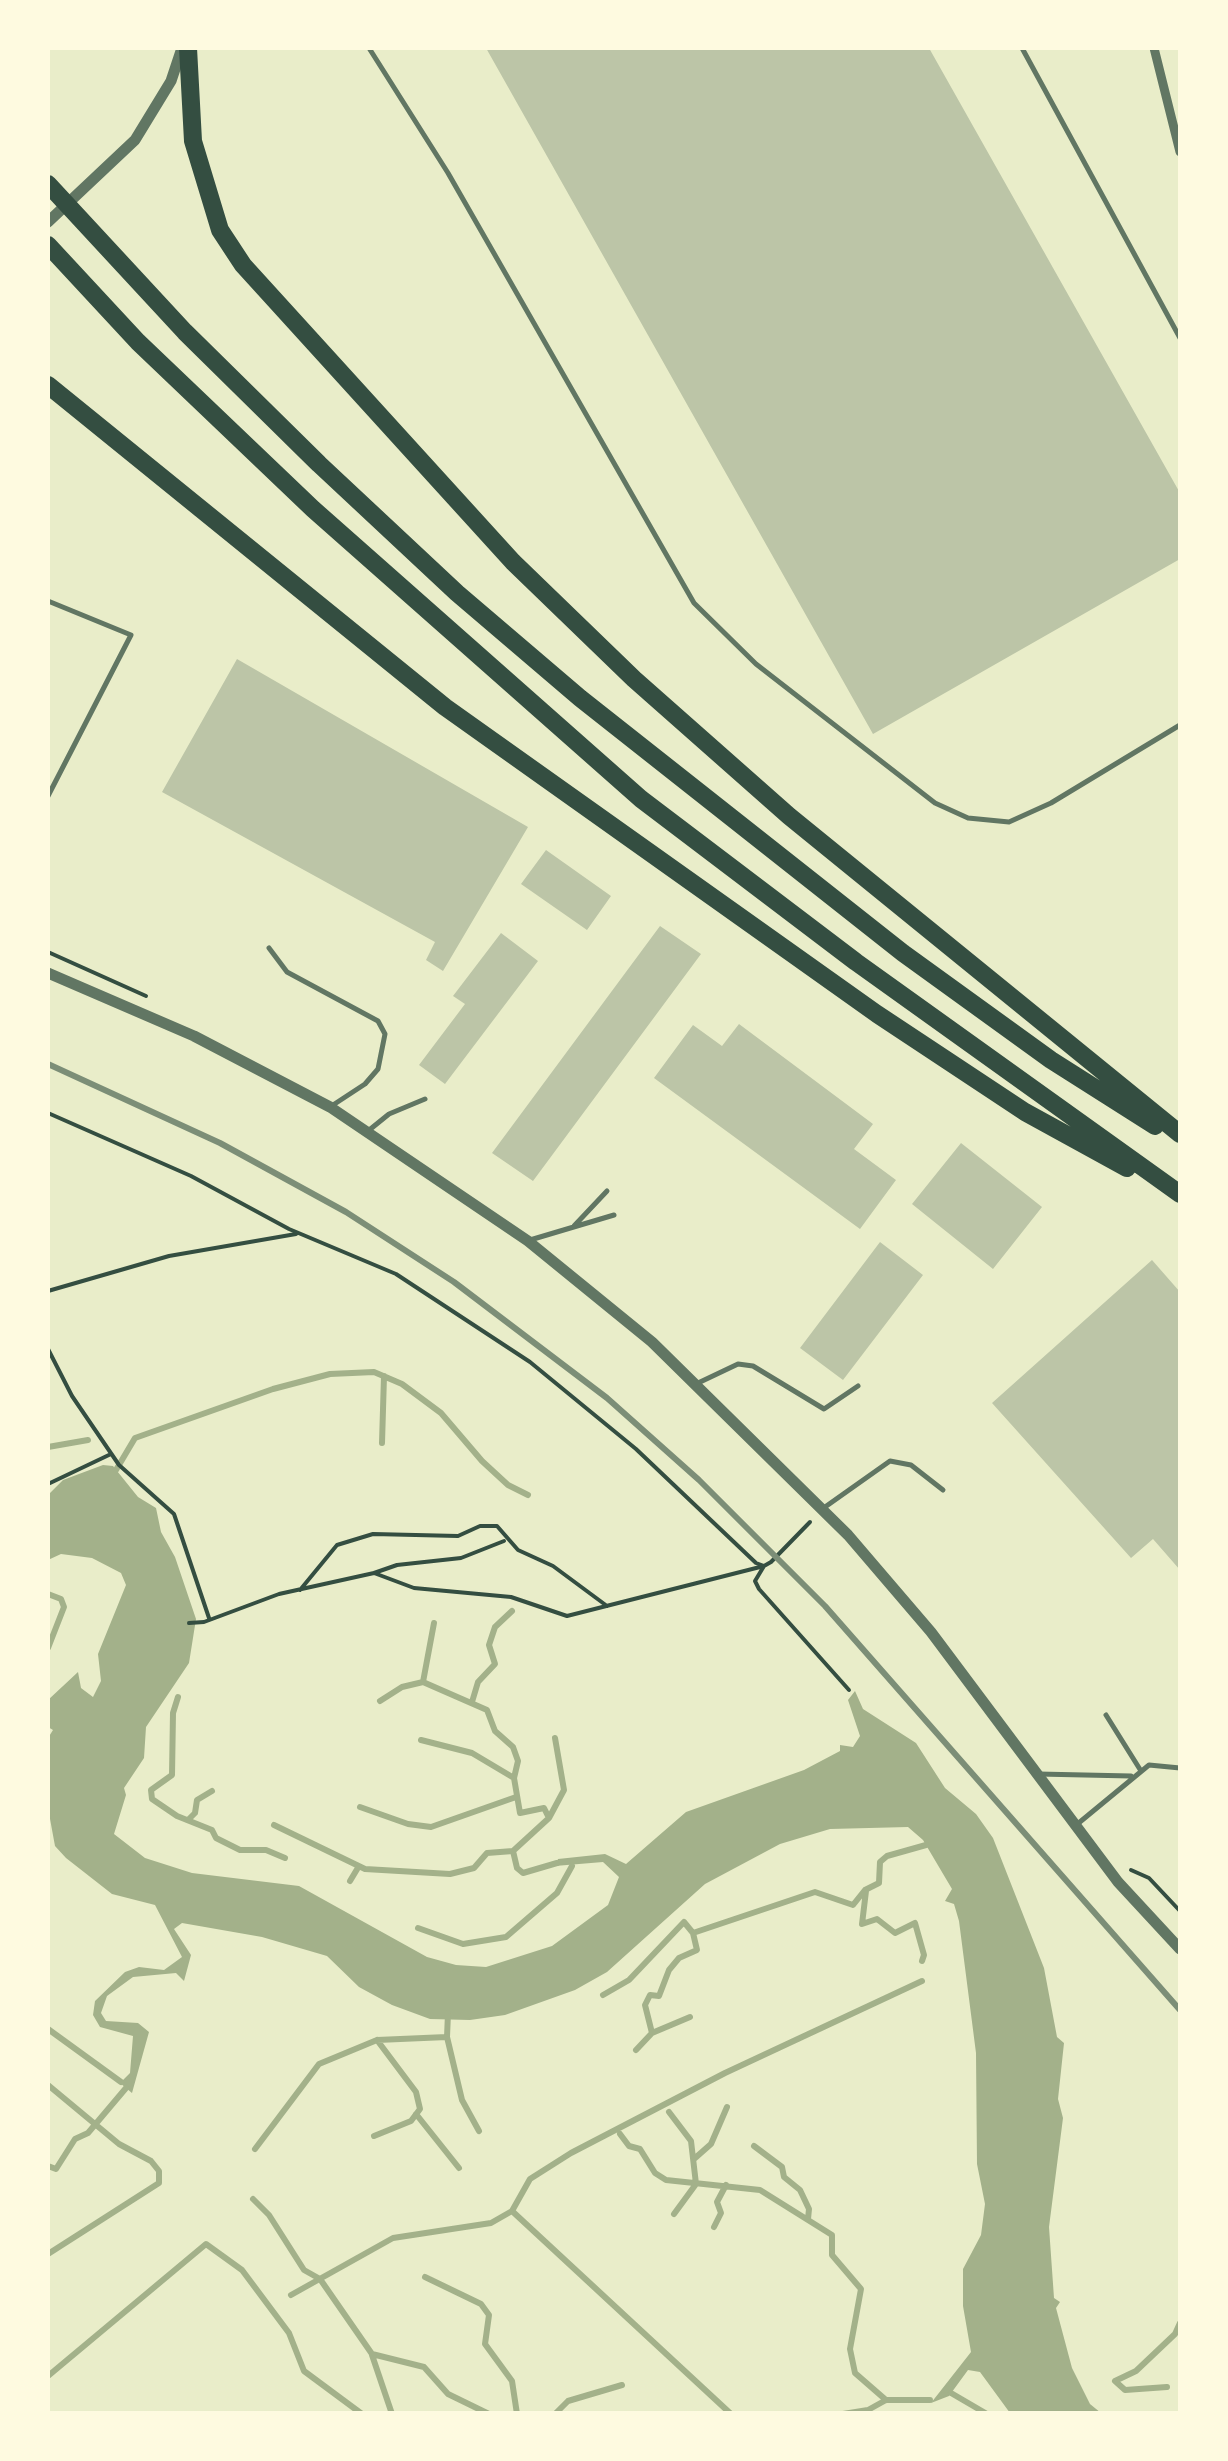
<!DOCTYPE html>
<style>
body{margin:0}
#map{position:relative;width:1228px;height:2461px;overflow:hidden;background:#e9edc9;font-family:"Roboto Condensed",sans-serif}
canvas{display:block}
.frame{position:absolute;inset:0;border:50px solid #fefae0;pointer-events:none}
</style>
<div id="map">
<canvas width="1228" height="2461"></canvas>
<div class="frame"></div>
</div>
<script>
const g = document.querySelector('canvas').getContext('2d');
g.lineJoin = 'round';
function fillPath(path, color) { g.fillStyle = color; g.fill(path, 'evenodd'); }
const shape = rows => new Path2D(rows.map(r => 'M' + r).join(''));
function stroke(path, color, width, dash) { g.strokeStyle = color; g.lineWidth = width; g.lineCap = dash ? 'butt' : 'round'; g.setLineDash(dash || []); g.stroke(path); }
fillPath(shape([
 [103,1465,113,1466,138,1497,156,1508,161,1532,175,1557,196,1619,189,1663,146,1727,144,1758,124,1788,126,1795,114,1834,145,1858,192,1873,299,1886,427,1957,456,1965,486,1967,552,1946,608,1905,619,1877,603,1862,555,1866,558,1859,605,1854,626,1864,686,1812,804,1770,840,1751,840,1745,853,1747,860,1736,848,1700,855,1691,863,1709,916,1743,945,1788,976,1814,993,1838,1044,1968,1057,2037,1064,2043,1058,2099,1063,2118,1049,2227,1054,2298,1060,2302,1056,2308,1072,2368,1090,2404,1101,2413,1010,2413,980,2372,968,2370,949,2396,931,2403,971,2352,963,2306,963,2269,981,2235,985,2204,977,2164,976,2053,959,1921,954,1904,945,1901,952,1889,923,1840,908,1827,830,1829,780,1844,705,1884,607,1972,575,1990,505,2015,470,2020,430,2019,392,2005,359,1987,327,1956,262,1937,182,1923,174,1929,191,1955,184,1981,176,1973,133,1977,107,1996,101,2013,106,2021,138,2023,149,2032,132,2093,120,2083,130,2073,133,2036,100,2027,93,2015,95,2001,125,1972,139,1967,164,1970,182,1957,155,1905,112,1894,66,1858,55,1846,48,1808,48,1738,53,1730,48,1727,48,1700,78,1672,81,1688,93,1697,101,1681,98,1654,126,1585,121,1573,92,1558,61,1554,48,1560,48,1495,63,1480]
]), '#a3b18a');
stroke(shape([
 [382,1443,384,1376],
 [48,1447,88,1440],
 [116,1470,135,1438,273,1389,330,1374,374,1372,402,1384,441,1413,482,1461,508,1485,528,1495],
 [48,1594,61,1599,64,1607,48,1648],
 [423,1682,434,1623],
 [178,1697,173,1713,172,1775,151,1790,152,1799,177,1816,212,1830,216,1838,240,1850,266,1850,285,1858],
 [380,1701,402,1687,423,1682,487,1710,495,1731,513,1747,518,1761,514,1778,520,1813,544,1808,549,1818,513,1851,517,1868,523,1873,557,1863],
 [472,1702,478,1682,495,1664,489,1645,495,1627,512,1611],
 [421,1740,472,1753,514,1778],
 [360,1807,408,1824,431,1827,516,1797],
 [549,1818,564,1790,555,1738],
 [188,1820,195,1813,197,1800,212,1791],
 [274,1825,365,1869,450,1874,474,1868,487,1853,513,1851],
 [350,1881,359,1866],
 [866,1891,862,1924,877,1919,895,1933,915,1923,924,1955,922,1961],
 [418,1928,463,1944,506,1937,557,1893,572,1866],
 [603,1995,629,1980,684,1922,693,1933,815,1892,853,1905,865,1890,879,1883,880,1862,887,1856,926,1845],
 [48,2029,121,2082],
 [652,2033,690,2017],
 [447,2037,462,2100,479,2131],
 [636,2050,652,2033,645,2005,650,1995,659,1996,669,1970,679,1958,697,1950,693,1933],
 [48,2085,119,2144,151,2161,159,2171,159,2183,48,2254],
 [669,2112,691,2141,696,2184,674,2214],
 [416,2114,459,2168],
 [620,2134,629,2146,640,2149,655,2173,666,2180,760,2190,832,2235,832,2255,861,2289,850,2349,855,2373,886,2400],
 [374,2136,411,2121,420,2109,416,2092,377,2040],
 [754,2146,782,2167,784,2177,800,2190,809,2209,808,2219],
 [255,2149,319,2064,377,2040,447,2037,448,2013],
 [694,2159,711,2144,727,2107],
 [48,2166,56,2169,75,2139,88,2133,126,2088],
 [253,2199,269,2215,304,2270,320,2279,372,2354,424,2367,448,2394,489,2414],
 [512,2211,530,2179,571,2153,725,2073,922,1981],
 [714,2227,721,2213,717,2202,726,2185],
 [425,2277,481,2304,489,2315,485,2344,512,2381,517,2414],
 [291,2295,393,2238,491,2223,512,2211,731,2414],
 [372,2355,392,2414],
 [48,2376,206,2244,242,2270,289,2333,304,2371,362,2414],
 [1167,2387,1125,2390,1115,2381,1136,2371,1175,2334,1180,2323],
 [951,2393,987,2414],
 [555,2414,568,2401,622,2385],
 [843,2414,868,2410,886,2400,930,2400]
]), '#a3b18a', 6);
fillPath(shape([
 [486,48,929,48,1180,493,1180,559,873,734],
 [237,659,528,827,443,971,426,960,435,942,162,792],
 [546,850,611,896,587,930,521,884],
 [660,926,701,954,533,1181,492,1153],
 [501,933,538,961,445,1084,419,1065,465,1004,453,996],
 [739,1024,873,1124,854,1149,896,1180,860,1229,654,1078,693,1025,722,1046],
 [961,1143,1042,1207,993,1269,912,1204],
 [880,1242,923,1275,843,1380,800,1348],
 [1152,1260,1180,1292,1180,1570,1153,1539,1131,1558,992,1403]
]), '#bcc5a7');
stroke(shape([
 [48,952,146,996],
 [48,1113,191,1176,289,1229,396,1274,530,1362,636,1449,756,1563,764,1566,771,1562,810,1522],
 [48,1291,169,1256,296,1234],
 [48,1349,72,1396,119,1465,174,1514,209,1618],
 [48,1484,111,1454],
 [764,1566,755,1581,759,1589,849,1690],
 [374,1573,397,1565,461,1558,504,1541],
 [300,1590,337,1545,373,1534,458,1536,480,1526,497,1526,518,1550,553,1566,607,1606],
 [189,1623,204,1622,279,1594,374,1573,414,1588,511,1597,567,1616,764,1566],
 [1131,1870,1149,1878,1180,1911]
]), '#344e41', 4);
stroke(shape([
 [369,48,448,173,694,603,756,664,935,803,968,818,1009,822,1051,803,1180,725],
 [1022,48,1180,338],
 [48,601,131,635,48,796],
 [269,948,287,972,378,1021,385,1034,378,1069,365,1084,333,1105],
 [368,1131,389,1114,425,1099],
 [574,1226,607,1191],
 [530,1240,614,1215],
 [698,1383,738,1364,753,1366,824,1409,858,1386],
 [825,1507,890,1461,911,1465,943,1490],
 [1106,1715,1141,1771],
 [1038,1774,1131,1776],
 [1075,1826,1149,1765,1180,1768]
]), '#617663', 5);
stroke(shape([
 [1154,48,1180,152]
]), '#617663', 9);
stroke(shape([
 [48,222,135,140,171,81,182,48],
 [48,973,194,1036,330,1107,528,1241,652,1342,848,1535,931,1632,1118,1882,1180,1949]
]), '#617663', 11);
stroke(shape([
 [188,48,193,141,220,230,243,265,513,562,634,679,789,816,1180,1134],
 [48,184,185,332,319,464,457,593,580,698,903,953,1051,1060,1155,1126],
 [48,245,138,342,313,509,641,799,856,962,1180,1194],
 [48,385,445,707,877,1014,1025,1112,1127,1168]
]), '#344e41', 18);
stroke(shape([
 [48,1064,220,1143,346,1212,454,1282,607,1398,699,1480,825,1606,1180,2010]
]), '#7c8e77', 6);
</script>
